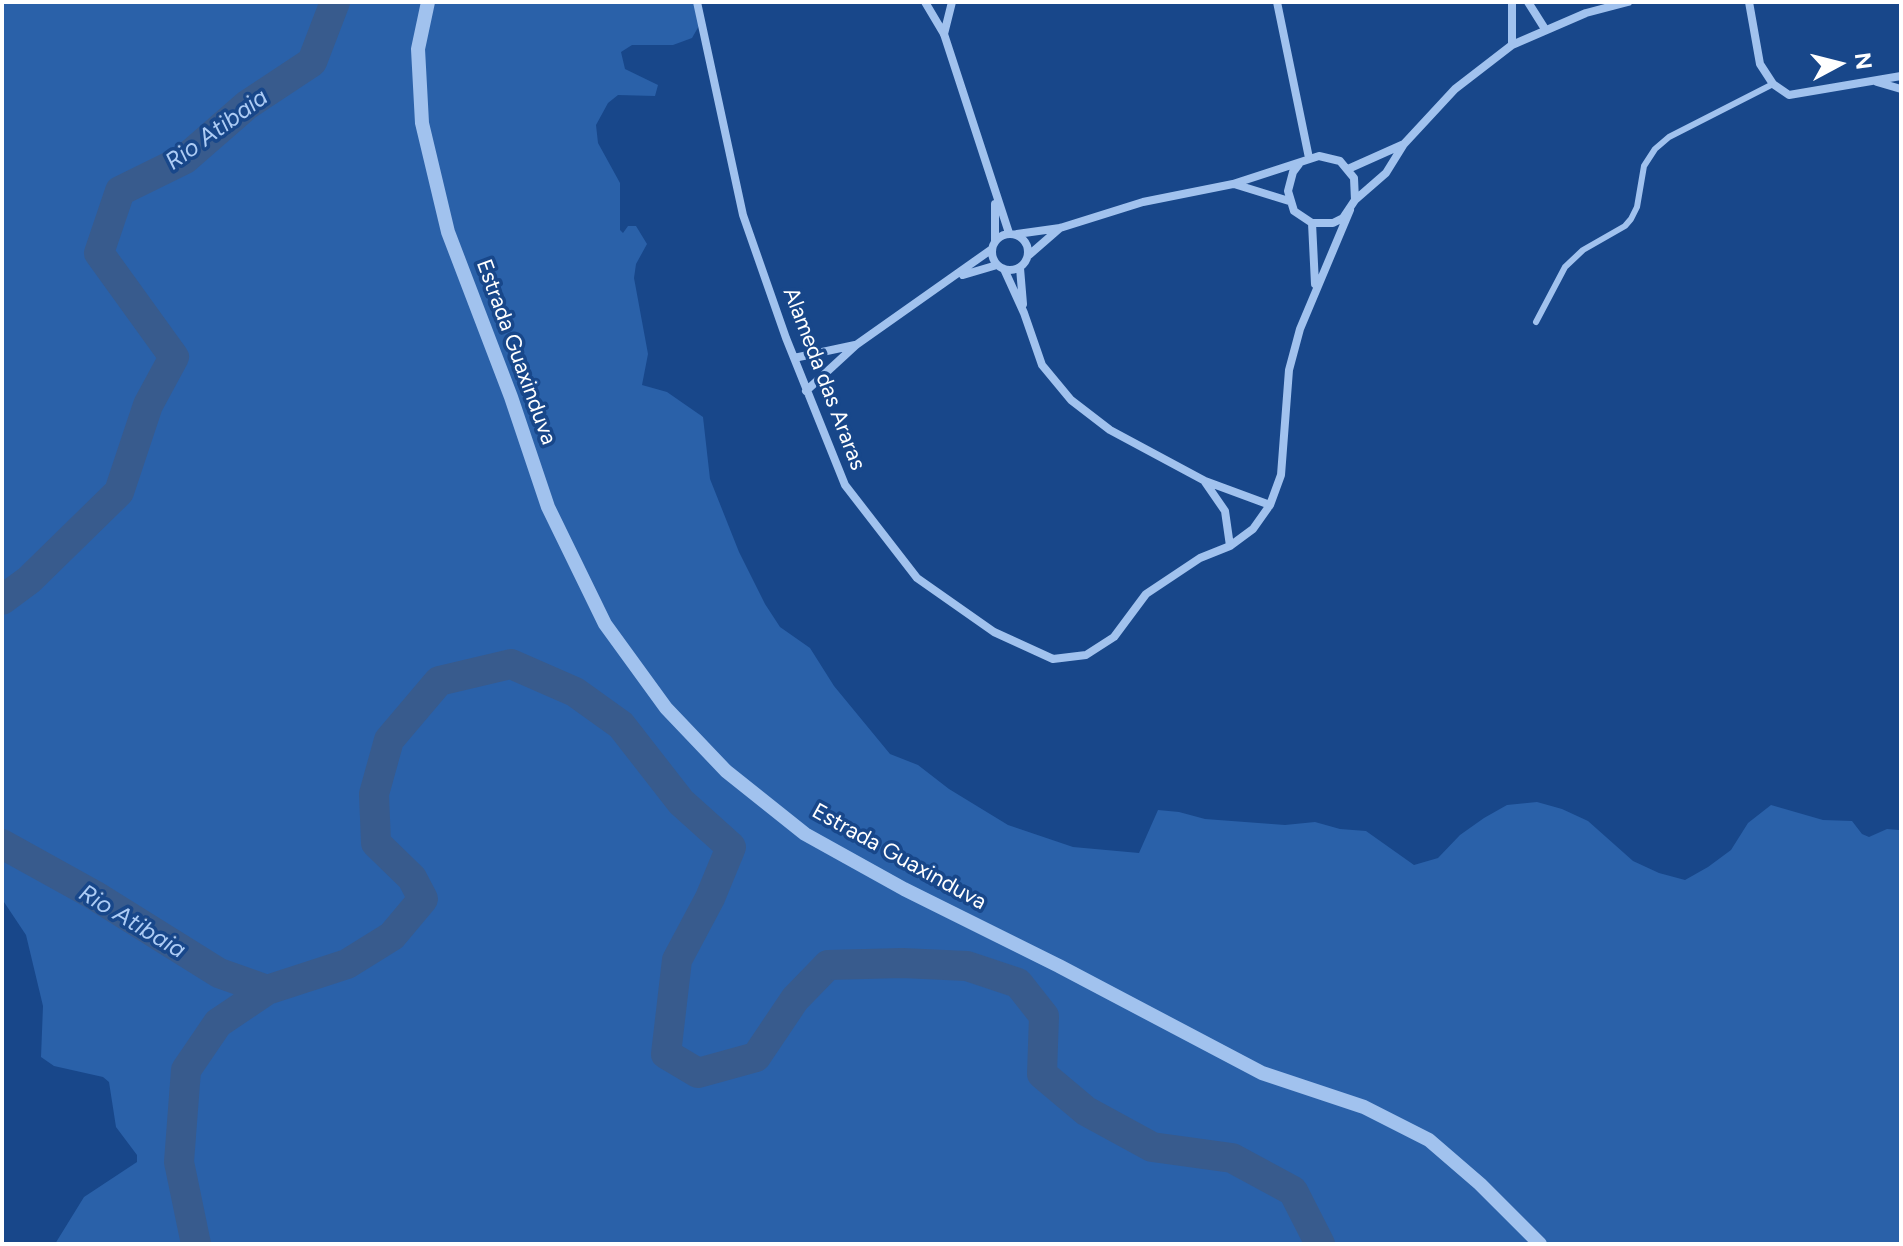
<!DOCTYPE html>
<style>
body{margin:0}
#map{position:relative;width:1903px;height:1246px;overflow:hidden;background:#18478a;font-family:Figtree,sans-serif}
canvas{display:block}
.frame{position:absolute;inset:0;border:4px solid #fff;pointer-events:none}
.north{position:absolute;left:1799px;top:24px;width:80px;height:80px;-webkit-text-stroke:6px #18478a;paint-order:stroke;rotate:83deg;font-size:22px;font-weight:700;line-height:32px;text-align:center;color:#fff}
.north::after{content:'';display:block;margin:auto;width:28px;height:36px;background:#fff;clip-path:polygon(50% 0,100% 100%,50% 72%,0 100%)}
</style>
<div id="map">
<canvas width="1903" height="1246"></canvas>
<div class="frame"></div>
<div class="north">N</div>
</div>
<script>
const g = document.querySelector('canvas').getContext('2d');
g.lineJoin = 'round';
function fillPath(path, color) { g.fillStyle = color; g.fill(path, 'evenodd'); }
const shape = rows => new Path2D(rows.map(r => 'M' + r).join(''));
function stroke(path, color, width, dash) { g.strokeStyle = color; g.lineWidth = width; g.lineCap = dash ? 'butt' : 'round'; g.setLineDash(dash || []); g.stroke(path); }
function write(font, color, halo, rows, align = 'center') {
  g.font = font + ' Figtree,sans-serif'; g.lineWidth = 7; g.setLineDash([]); g.textBaseline = 'middle'; g.strokeStyle = halo; g.fillStyle = color; for (const [text, x, y, turn = 0] of rows) {
    g.save(); g.translate(x, y); g.rotate((+turn || 0) * Math.PI / 180); g.textAlign = isNaN(turn) ? turn : align; if (halo) g.strokeText(text, 0, 0); g.fillText(text, 0, 0); g.restore();
  }
}
fillPath(shape([
 [2,2,701,2,700,24,692,38,673,45,632,45,621,52,625,69,658,85,655,96,618,95,608,103,596,125,598,143,620,183,620,230,623,233,628,226,636,226,647,244,636,264,634,278,648,354,642,385,667,392,703,417,710,479,739,552,765,604,780,627,810,648,834,686,890,754,918,765,949,789,1008,825,1073,847,1139,853,1158,810,1179,812,1205,819,1285,825,1315,822,1340,829,1366,831,1414,865,1438,858,1460,835,1484,818,1507,805,1537,802,1562,809,1588,821,1633,861,1659,873,1685,880,1708,867,1731,850,1748,823,1771,805,1823,820,1852,821,1862,834,1869,837,1887,829,1899,830,1901,1244,55,1244,84,1197,137,1162,137,1155,116,1127,109,1082,103,1077,54,1066,41,1057,43,1006,26,935,2,899]
]), '#2a61a9');
stroke(shape([
 [2,600,29,580,119,492,148,405,174,357,99,253,120,191,185,159,247,105,312,62,335,2],
 [2,844,94,895,219,973,267,990],
 [196,1244,179,1162,186,1070,218,1023,267,990,347,964,392,936,423,899,412,878,376,843,374,794,389,740,439,681,511,664,575,692,621,725,681,802,731,847,710,898,677,960,666,1054,698,1073,756,1057,795,999,828,965,902,963,967,966,1018,983,1044,1016,1042,1074,1086,1111,1152,1147,1232,1158,1293,1191,1320,1244]
]), '#385b8d', 30);
stroke(shape([
 [1536,322,1565,267,1583,250,1625,226,1631,219,1637,207,1644,166,1655,149,1669,137,1773,84]
]), '#a1c2ee', 6);
stroke(shape([
 [697,2,743,215,786,338,845,485,917,578,994,632,1053,659,1086,655,1114,637,1146,594,1200,558,1230,546,1253,529,1270,505,1281,475,1289,370,1300,329,1350,210],
 [925,2,944,34,1009,233],
 [1277,2,1309,158],
 [1512,2,1512,45],
 [1528,2,1545,29],
 [1749,2,1760,64,1773,84,1789,95,1901,76],
 [944,34,952,2],
 [1877,82,1901,89],
 [1348,169,1404,144],
 [1234,184,1289,201],
 [1355,200,1386,173,1404,144,1455,89,1512,45,1586,13,1628,2],
 [995,204,995,241],
 [1312,223,1315,284],
 '992 252a18 18 0 1 1 36 0a18 18 0 1 1-36 0Z',
 [1017,234,1060,228,1143,202,1233,184,1319,156,1340,161,1354,178,1355,200,1343,218,1333,223,1312,223,1294,211,1288,191,1293,172,1299,164],
 [1029,255,1060,228],
 [1020,268,1023,304],
 [1004,269,1024,313,1042,365,1071,400,1110,430,1205,481,1270,505],
 [963,275,997,265],
 [794,358,855,345],
 [806,391,856,345,992,249],
 [1205,482,1225,511,1230,546]
]), '#a1c2ee', 8);
stroke(shape([
 [428,2,418,49,422,123,448,232,511,397,548,507,605,624,666,708,726,771,805,834,904,889,1059,966,1262,1073,1364,1107,1429,1140,1480,1184,1540,1244]
]), '#a1c2ee', 14);
write('22px', '#fff', '#18478a', [
 ["Estrada Guaxinduva",516,352,70],
 ["Alameda das Araras",824,379,69],
 ["Estrada Guaxinduva",899,857,29]
]);
write('italic 24px', '#adccf5', '#18478a', [
 ["Rio Atibaia",217,130,-36],
 ["Rio Atibaia",132,922,31]
]);
</script>
